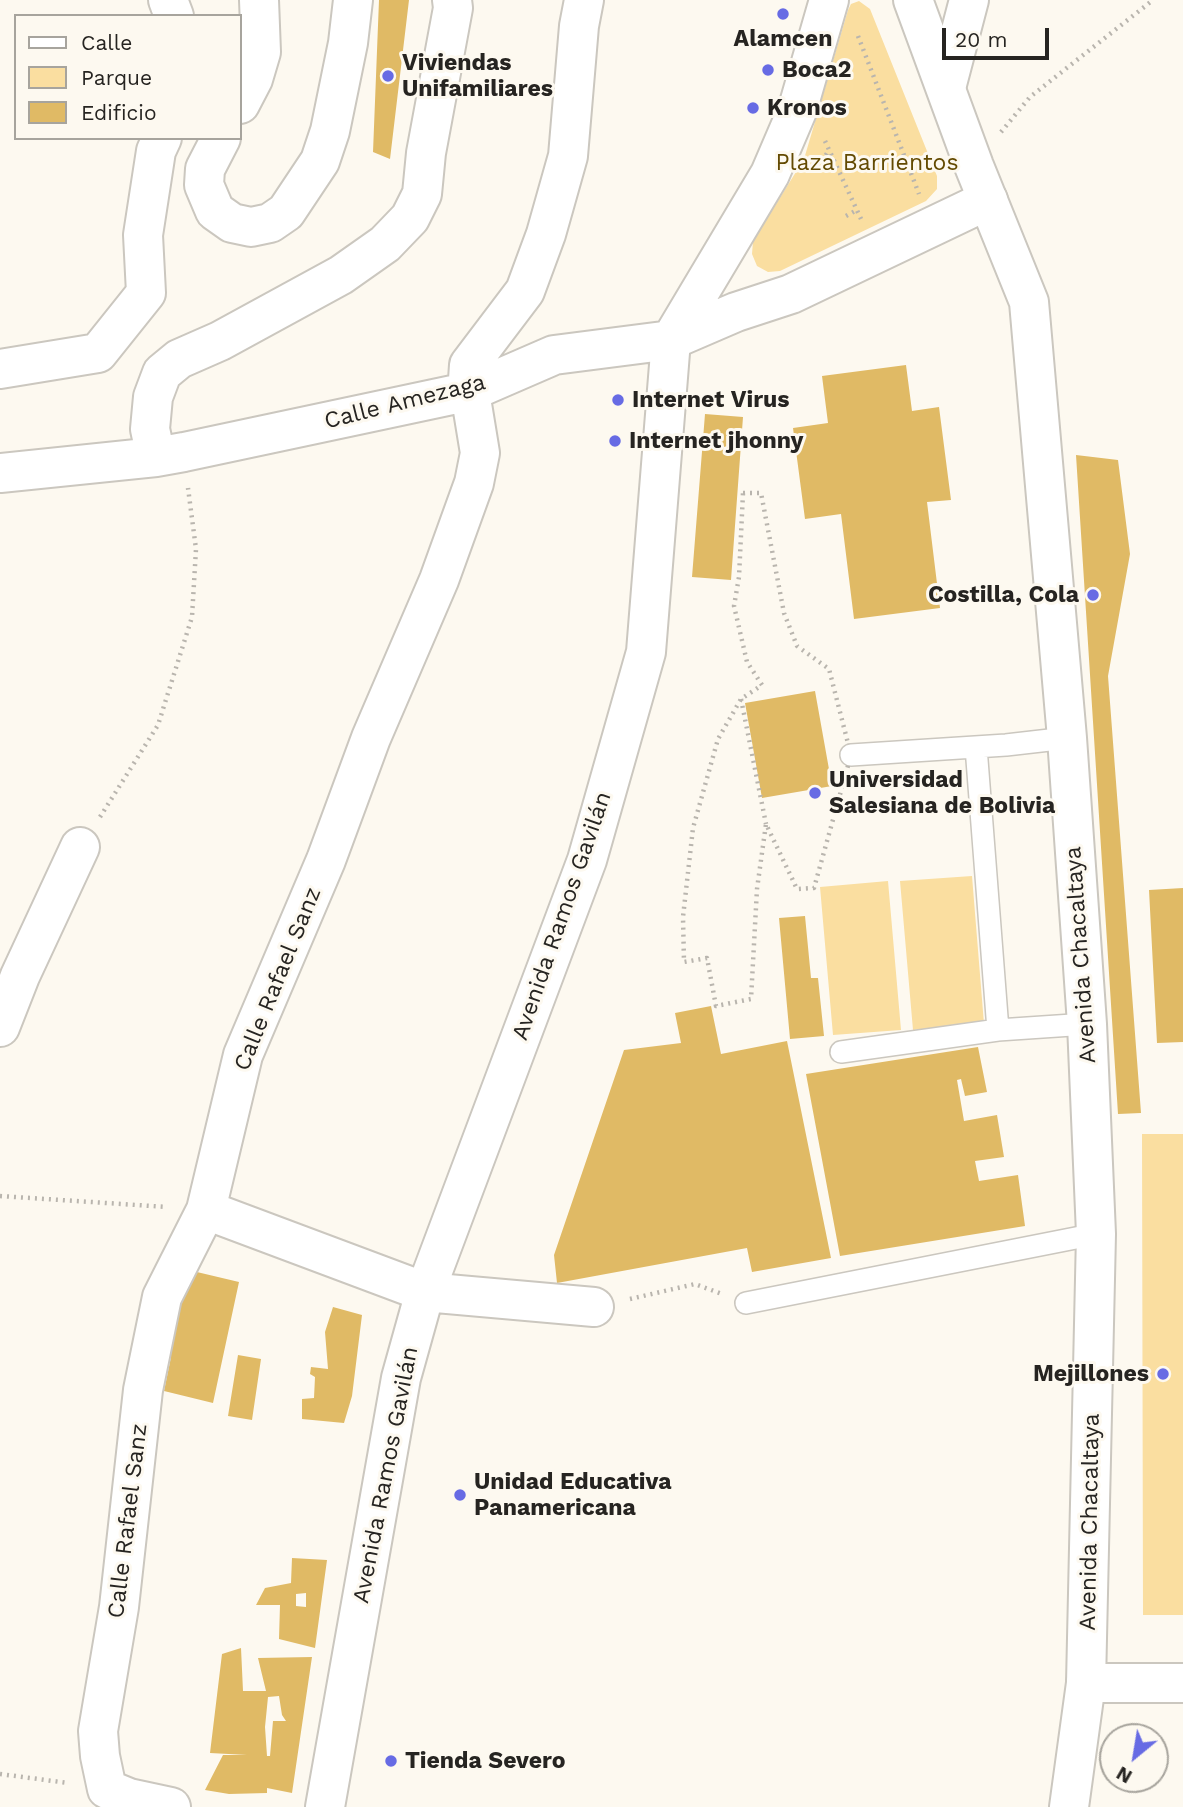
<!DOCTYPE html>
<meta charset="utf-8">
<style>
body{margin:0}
#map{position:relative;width:1183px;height:1807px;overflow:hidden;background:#fdf9f0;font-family:"Work Sans",sans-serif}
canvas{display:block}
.legend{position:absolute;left:14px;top:14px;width:228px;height:126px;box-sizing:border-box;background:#fdf9f0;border:2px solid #a7a49d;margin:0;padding:9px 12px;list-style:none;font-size:21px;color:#262421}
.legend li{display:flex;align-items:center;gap:14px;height:35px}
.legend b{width:35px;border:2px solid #a7a49d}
.north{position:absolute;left:1099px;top:1723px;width:70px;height:70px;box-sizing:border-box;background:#fdf9f0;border:2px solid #a7a49d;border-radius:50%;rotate:210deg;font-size:19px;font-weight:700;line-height:28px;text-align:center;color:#262421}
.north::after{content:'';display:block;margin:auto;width:24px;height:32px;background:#676be4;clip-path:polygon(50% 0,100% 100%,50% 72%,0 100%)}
.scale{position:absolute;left:942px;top:28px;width:107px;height:32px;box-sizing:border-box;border:4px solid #262421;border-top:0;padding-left:9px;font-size:21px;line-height:24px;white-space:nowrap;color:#262421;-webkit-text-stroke:5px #fdf9f0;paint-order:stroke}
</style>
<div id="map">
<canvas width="1183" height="1807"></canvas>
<ul class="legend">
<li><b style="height:9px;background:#fff"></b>Calle</li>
<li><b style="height:19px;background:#fadea0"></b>Parque</li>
<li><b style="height:19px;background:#e0ba65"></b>Edificio</li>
</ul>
<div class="north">N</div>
<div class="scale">20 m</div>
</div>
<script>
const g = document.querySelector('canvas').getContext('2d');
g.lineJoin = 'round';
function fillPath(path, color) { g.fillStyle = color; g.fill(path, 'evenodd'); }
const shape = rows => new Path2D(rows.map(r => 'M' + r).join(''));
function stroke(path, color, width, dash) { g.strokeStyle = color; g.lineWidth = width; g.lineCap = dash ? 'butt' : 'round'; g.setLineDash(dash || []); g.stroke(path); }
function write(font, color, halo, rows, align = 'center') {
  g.font = font + ' "Work Sans",sans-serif'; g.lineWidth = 6; g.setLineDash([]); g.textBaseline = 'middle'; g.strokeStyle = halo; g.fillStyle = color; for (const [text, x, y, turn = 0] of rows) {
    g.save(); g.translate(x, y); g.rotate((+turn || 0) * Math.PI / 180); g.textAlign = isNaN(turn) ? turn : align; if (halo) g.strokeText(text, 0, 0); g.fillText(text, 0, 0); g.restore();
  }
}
fillPath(shape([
 [859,1,870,9,937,176,937,189,926,201,780,271,768,272,757,266,752,254,753,241,804,159,848,10,851,4],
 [972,876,984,1024,913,1030,900,881],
 [888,881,901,1030,833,1035,820,887],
 [1142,1134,1183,1134,1183,1615,1143,1615]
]), '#fadea0');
fillPath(shape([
 [379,0,409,0,390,159,373,152],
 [906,365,912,411,939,407,951,500,927,502,940,608,854,619,841,514,805,519,793,428,828,423,822,376],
 [705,414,743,417,731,580,692,577],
 [1076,455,1118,460,1130,554,1108,676,1141,1113,1118,1114],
 [815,691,832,786,762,798,745,703],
 [1183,888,1183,1042,1157,1043,1149,890],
 [805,916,811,978,818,978,824,1036,790,1039,779,918],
 [711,1006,721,1054,787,1041,831,1258,752,1272,747,1248,557,1283,554,1255,624,1050,681,1043,675,1013],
 [978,1047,987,1092,965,1096,961,1079,957,1080,964,1121,997,1115,1004,1157,975,1161,979,1181,1018,1175,1025,1226,840,1256,806,1074],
 [180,1268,239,1282,213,1403,164,1391,171,1357,161,1355],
 [333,1307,362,1315,352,1396,344,1423,302,1419,302,1399,314,1398,315,1377,310,1374,311,1367,328,1369,325,1332],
 [238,1355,261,1359,252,1420,228,1416],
 [292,1558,327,1560,315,1648,279,1639,280,1605,256,1605,265,1588,291,1583],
 [306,1593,306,1607,296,1606,296,1594],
 [241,1648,243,1691,266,1691,258,1658,312,1657,292,1793,267,1788,267,1793,229,1794,205,1790,223,1755,247,1755,210,1753,222,1654],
 [279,1696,282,1715,286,1721,273,1721,270,1756,267,1756,265,1727,268,1697]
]), '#e0ba65');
const lane = shape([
 [976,747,998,1030],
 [851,755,1006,745,1067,738],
 [841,1052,998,1030,1087,1024],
 [746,1303,1096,1234]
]);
const street = shape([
 [168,0,174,16],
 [946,88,969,0],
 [240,104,253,79,261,52,259,0],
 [221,138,205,169,204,185,215,211,232,223,251,227,270,223,286,212,320,161,330,131,348,43,353,0],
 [0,369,98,353,146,293,143,235,156,151,162,138],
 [156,457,150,429,153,397,162,373,179,359,220,341,341,275,385,244,410,218,422,194,426,153,453,8,452,0],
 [0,473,156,457,184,452,471,391,554,355,671,340,736,312,791,294,988,200],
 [0,1027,20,976,80,847],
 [206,1210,425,1292,594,1307],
 [1086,1683,1183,1683],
 [171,1807,129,1798,107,1789,100,1756,98,1731,119,1607,143,1390,162,1297,206,1210,243,1055,326,860,371,738,439,580,474,483,480,453,468,380,469,365,525,291,546,234,568,156,579,26,584,0],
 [325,1807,401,1378,425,1292,587,860,646,652,671,340,770,174,797,111,829,0]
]);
const secondary = shape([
 [913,0,974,166,1029,302,1067,738,1087,1024,1096,1234,1086,1683,1069,1807]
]);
stroke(lane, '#cbc7bf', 24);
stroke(street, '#cbc7bf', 42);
stroke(secondary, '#cbc7bf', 42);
stroke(shape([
 [858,36,919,194],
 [1001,132,1030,97,1153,0],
 [825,141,861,219],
 [822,161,829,150],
 [846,216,857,210],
 [743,493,761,493,784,613,797,646,829,669,851,755,814,888,797,889,766,824,757,889,751,999,716,1006,707,958,684,962,683,917,693,828,718,739,741,699,762,685,747,662,734,606,739,577,743,493],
 [741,699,766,824],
 [100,817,158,725,192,617,196,549,188,488],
 [0,1196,167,1207],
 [630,1299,695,1284,722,1294],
 [0,1774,68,1783]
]), '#b9b5ae', 4.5, [2, 5]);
stroke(lane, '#fff', 21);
stroke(street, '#fff', 38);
stroke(secondary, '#fff', 38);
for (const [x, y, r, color] of [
 [783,14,7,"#676be4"],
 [768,70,7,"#676be4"],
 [388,76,7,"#676be4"],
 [753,108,7,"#676be4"],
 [618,400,7,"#676be4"],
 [615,441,7,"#676be4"],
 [1093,595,7,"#676be4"],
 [815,793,7,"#676be4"],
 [1163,1374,7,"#676be4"],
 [460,1495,7,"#676be4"],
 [391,1761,7,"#676be4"]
]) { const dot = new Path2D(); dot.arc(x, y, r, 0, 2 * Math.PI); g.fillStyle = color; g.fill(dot); stroke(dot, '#fdf9f0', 2.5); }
write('bold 23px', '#262421', '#fdf9f0', [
 ["Alamcen",783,39,"center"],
 ["Viviendas",402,63],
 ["Unifamiliares",402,89],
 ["Boca2",782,70],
 ["Kronos",767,108],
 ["Internet Virus",632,400],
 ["Internet jhonny",629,441],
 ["Costilla, Cola",1079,595,"right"],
 ["Universidad",829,780],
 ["Salesiana de Bolivia",829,806],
 ["Mejillones",1149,1374,"right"],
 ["Unidad Educativa",474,1482],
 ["Panamericana",474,1508],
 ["Tienda Severo",405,1761]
], 'left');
write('23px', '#634a02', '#fdf9f0', [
 ["Plaza Barrientos",867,163]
]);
write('23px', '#262421', '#fdf9f0', [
 ["Calle Amezaga",405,402,-14],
 ["Avenida Ramos Gavilán",562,916,-71],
 ["Avenida Chacaltaya",1081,955,-94],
 ["Calle Rafael Sanz",278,979,-68],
 ["Avenida Ramos Gavilán",386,1475,-79],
 ["Calle Rafael Sanz",128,1521,-83],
 ["Avenida Chacaltaya",1090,1522,-89]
]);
</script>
